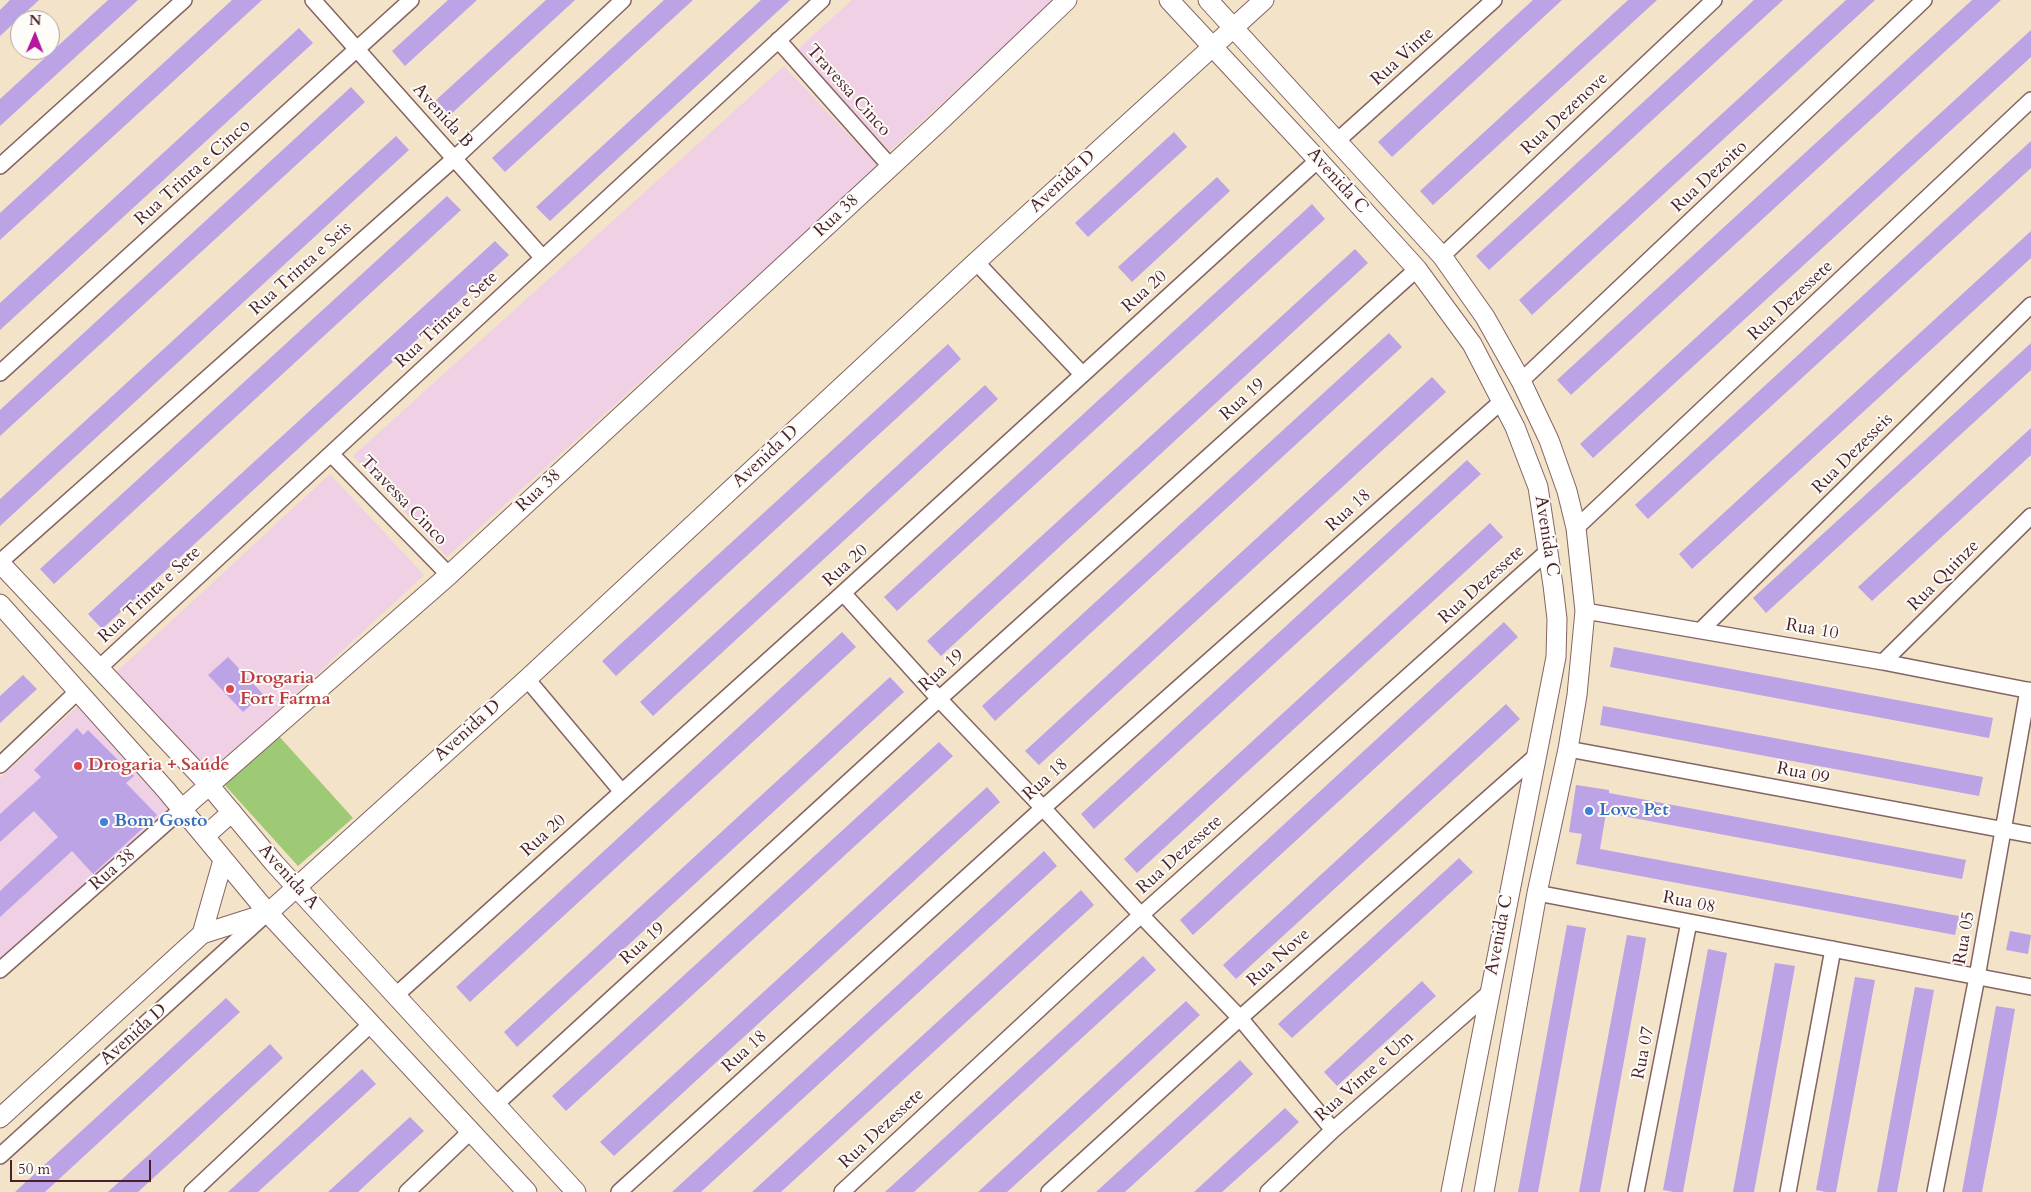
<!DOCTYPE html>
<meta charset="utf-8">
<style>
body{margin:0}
#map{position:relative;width:2031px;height:1192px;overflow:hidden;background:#f3e3c9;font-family:Cardo,serif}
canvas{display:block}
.north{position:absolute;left:10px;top:10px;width:50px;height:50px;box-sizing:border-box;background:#fdfcf7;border:1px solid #b5a4a5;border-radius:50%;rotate:1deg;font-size:14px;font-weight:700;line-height:20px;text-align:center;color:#4a1f2b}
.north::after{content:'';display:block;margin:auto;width:18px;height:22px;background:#b5179e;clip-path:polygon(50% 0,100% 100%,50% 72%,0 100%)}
.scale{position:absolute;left:10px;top:1160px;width:141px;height:22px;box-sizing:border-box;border:2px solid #4a1f2b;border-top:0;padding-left:6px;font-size:15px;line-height:18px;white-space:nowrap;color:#4a1f2b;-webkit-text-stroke:4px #fdfcf7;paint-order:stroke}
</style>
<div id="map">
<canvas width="2031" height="1192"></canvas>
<div class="north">N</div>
<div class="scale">50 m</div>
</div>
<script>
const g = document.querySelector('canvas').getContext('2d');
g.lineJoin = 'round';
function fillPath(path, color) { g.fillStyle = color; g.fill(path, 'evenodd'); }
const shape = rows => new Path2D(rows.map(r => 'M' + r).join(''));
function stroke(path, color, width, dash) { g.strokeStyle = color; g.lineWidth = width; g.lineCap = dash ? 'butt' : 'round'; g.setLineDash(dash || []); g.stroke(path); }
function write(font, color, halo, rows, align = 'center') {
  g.font = font + ' Cardo,serif'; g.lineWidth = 4; g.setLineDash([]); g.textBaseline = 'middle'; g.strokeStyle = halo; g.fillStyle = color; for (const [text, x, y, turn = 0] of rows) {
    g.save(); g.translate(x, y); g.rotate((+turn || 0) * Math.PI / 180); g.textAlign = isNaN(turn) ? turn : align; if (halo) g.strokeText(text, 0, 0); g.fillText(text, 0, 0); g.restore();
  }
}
fillPath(shape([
 [852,0,1054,0,890,151,796,51],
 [784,66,878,166,447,557,353,456],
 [330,474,424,575,207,776,113,675],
 [78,706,172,806,0,965,0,778]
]), '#f0d0e4');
fillPath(shape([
 [277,734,353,818,298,866,222,782]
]), '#9ec975');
fillPath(shape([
 [10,0,39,0,0,36,0,10],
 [108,0,138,0,0,126,0,99],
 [232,0,262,0,0,240,0,213],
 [448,0,477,0,405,66,392,51],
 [546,0,575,0,450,115,436,100],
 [664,0,693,0,505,172,492,158],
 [761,0,790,0,550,221,536,207],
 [1533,0,1562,0,1392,157,1378,142],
 [1628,0,1657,0,1433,205,1420,191],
 [1754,0,1783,0,1489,270,1476,256],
 [1846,0,1875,0,1532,315,1519,300],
 [1972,0,2001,0,1571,395,1557,380],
 [299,28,313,43,0,330,0,303],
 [2031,30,2031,57,1593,458,1580,444],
 [351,87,365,102,0,436,0,410],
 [1174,132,1187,147,1088,237,1075,223],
 [396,136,409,150,0,526,0,499],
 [2031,141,2031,168,1648,519,1635,505],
 [1217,177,1230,191,1132,282,1118,267],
 [447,196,461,210,54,584,40,569],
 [1312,204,1325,219,897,611,884,597],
 [2031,231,2031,258,1692,569,1679,554],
 [495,241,509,255,102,629,88,614],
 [1355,249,1368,263,941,656,927,641],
 [1389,333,1402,347,995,721,982,706],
 [2031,343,2031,370,1766,613,1753,598],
 [948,344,961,359,616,676,602,661],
 [1432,377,1446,392,1039,765,1025,751],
 [985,385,998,399,653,716,640,702],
 [2031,428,2031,455,1872,601,1858,587],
 [1467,460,1481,474,1094,829,1081,814],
 [1490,523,1503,537,1137,873,1124,859],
 [1504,622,1518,637,1193,935,1180,920],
 [842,632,856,647,470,1002,456,987],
 [1614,647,1993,718,1989,738,1610,667],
 [228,657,263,694,243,712,208,675],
 [23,675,37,689,0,723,0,696],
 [890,677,904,692,517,1047,504,1032],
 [1506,704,1520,719,1236,979,1223,965],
 [1603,706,1983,777,1979,796,1600,725],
 [77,728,83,735,88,730,134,776,126,783,157,815,93,874,72,851,0,917,0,891,58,837,34,811,0,842,0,814,41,777,34,770],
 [939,742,953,756,566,1111,552,1096],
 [1576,785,1609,790,1609,793,1966,860,1962,879,1606,813,1600,849,1959,916,1955,935,1576,864,1582,834,1569,832],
 [987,787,1000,802,614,1156,600,1142],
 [1044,851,1057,866,954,960,701,1192,672,1192],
 [1459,858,1473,872,1292,1038,1278,1024],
 [1081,890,1094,905,1037,957,781,1192,752,1192],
 [1567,925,1586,928,1545,1154,1538,1192,1518,1192],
 [2010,931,2031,935,2028,954,2006,950],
 [1627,935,1646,938,1642,962,1600,1192,1579,1192],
 [1708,949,1727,953,1683,1192,1674,1192,1663,1190],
 [1143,956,1156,970,1012,1102,914,1192,885,1192],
 [1775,963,1795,966,1764,1138,1754,1192,1733,1192],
 [1855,977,1875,980,1836,1192,1826,1192,1816,1190],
 [1422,981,1436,996,1337,1086,1324,1072],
 [1915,987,1934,990,1897,1192,1877,1192],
 [226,998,240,1012,121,1122,45,1192,15,1192],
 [1186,1001,1200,1015,1081,1125,1007,1192,978,1192],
 [1996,1006,2015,1009,1997,1113,1982,1192,1962,1192],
 [270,1044,283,1058,185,1149,138,1192,108,1192],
 [1240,1060,1253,1074,1233,1093,1125,1192,1096,1192],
 [362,1069,376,1084,318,1137,258,1192,228,1192],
 [1285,1108,1299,1122,1279,1141,1222,1192,1194,1192],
 [410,1117,424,1131,385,1167,358,1192,328,1192]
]), '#bba3e5');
const minor = shape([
 [313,0,542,257],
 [778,40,890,166],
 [1337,141,1494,0],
 [0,166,184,0],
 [1442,256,1714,0],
 [976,262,1082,374],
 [0,373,411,0],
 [1521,381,1924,0],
 [331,454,449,575],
 [1576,528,2031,100],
 [0,562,455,158,623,0],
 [843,593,939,699,1043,808,1141,915,1240,1018,1333,1130],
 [1585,611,1883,662,2031,691],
 [1701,630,2031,305],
 [1883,662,2031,516],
 [99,668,822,0],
 [527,679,622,792],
 [1568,749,2031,835],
 [0,765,78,691],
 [1537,893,2031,987],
 [0,970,182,809],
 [395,996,843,593,1318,160],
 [495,1105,939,699,1417,269],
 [0,1156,265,915],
 [192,1192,370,1025],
 [407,1192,471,1131],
 [619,1192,1043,808,1502,401],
 [842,1192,1141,915,1548,551],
 [1049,1192,1240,1018,1537,755],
 [1268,1192,1333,1130,1489,993],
 [1636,1192,1689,922],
 [1788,1192,1833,949],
 [1935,1192,1977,977,2028,690]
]);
const tertiary = shape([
 [1169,0,1318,160,1417,269,1472,344,1515,427,1538,487,1553,585,1557,619,1556,657,1451,1192],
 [1208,0,1442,256,1485,317,1521,381,1549,440,1567,491,1576,528,1585,611,1577,695,1568,749,1537,893,1484,1192],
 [0,563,209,785,274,863,576,1192],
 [0,604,166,790,268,913,527,1192],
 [182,809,449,575,938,123,1067,0],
 [205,836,232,812],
 [202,934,223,860],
 [0,1118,202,934,268,913,527,679,976,262,1264,0]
]);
stroke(minor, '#856462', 18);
stroke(tertiary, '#856462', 21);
stroke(minor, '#fff', 15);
stroke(tertiary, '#fff', 19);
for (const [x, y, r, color] of [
 [230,689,5,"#e0444e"],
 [78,766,5,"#e0444e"],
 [1589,811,5,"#3f7fe0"],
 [104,822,5,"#3f7fe0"]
]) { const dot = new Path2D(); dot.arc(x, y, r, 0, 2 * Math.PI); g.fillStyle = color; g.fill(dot); stroke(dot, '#fdfcf7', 2); }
write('18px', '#4a1f2b', '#fdfcf7', [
 ["Rua Vinte",1403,57,-42],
 ["Travessa Cinco",848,91,48],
 ["Rua Dezenove",1565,114,-43],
 ["Avenida B",442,116,48],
 ["Rua Trinta e Cinco",193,173,-42],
 ["Rua Dezoito",1710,177,-43],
 ["Avenida C",1337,181,48],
 ["Avenida D",1063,182,-43],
 ["Rua 38",837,216,-43],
 ["Rua Trinta e Seis",301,269,-42],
 ["Rua 20",1145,292,-42],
 ["Rua Dezessete",1791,301,-43],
 ["Rua Trinta e Sete",447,320,-43],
 ["Rua 19",1243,400,-42],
 ["Rua Dezesseis",1853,454,-45],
 ["Avenida D",766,457,-43],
 ["Rua 38",539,491,-43],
 ["Travessa Cinco",403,501,46],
 ["Rua 18",1349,511,-42],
 ["Avenida C",1546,536,81],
 ["Rua 20",846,566,-42],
 ["Rua Quinze",1944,576,-45],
 ["Rua Dezessete",1482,585,-42],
 ["Rua Trinta e Sete",150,595,-43],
 ["Rua 10",1812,630,10],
 ["Rua 19",942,671,-42],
 ["Avenida D",468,731,-42],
 ["Rua 09",1803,774,11],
 ["Rua 18",1046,780,-42],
 ["Rua 20",544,836,-42],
 ["Rua Dezessete",1180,855,-42],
 ["Rua 38",113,870,-41],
 ["Avenida A",288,877,48],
 ["Rua 08",1689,903,11],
 ["Avenida C",1500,935,-79],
 ["Rua 05",1965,938,-80],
 ["Rua 19",643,944,-42],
 ["Rua Nove",1279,958,-42],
 ["Avenida D",134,1035,-42],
 ["Rua 18",745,1052,-42],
 ["Rua 07",1644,1053,-79],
 ["Rua Vinte e Um",1365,1077,-42],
 ["Rua Dezessete",882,1129,-43]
]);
write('bold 18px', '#be3a42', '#fdfcf7', [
 ["Drogaria",240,679],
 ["Fort Farma",240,700],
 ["Drogaria + Saúde",88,766]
], 'left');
write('bold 18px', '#366cbe', '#fdfcf7', [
 ["Love Pet",1599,811],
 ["Bom Gosto",114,822]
], 'left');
</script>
